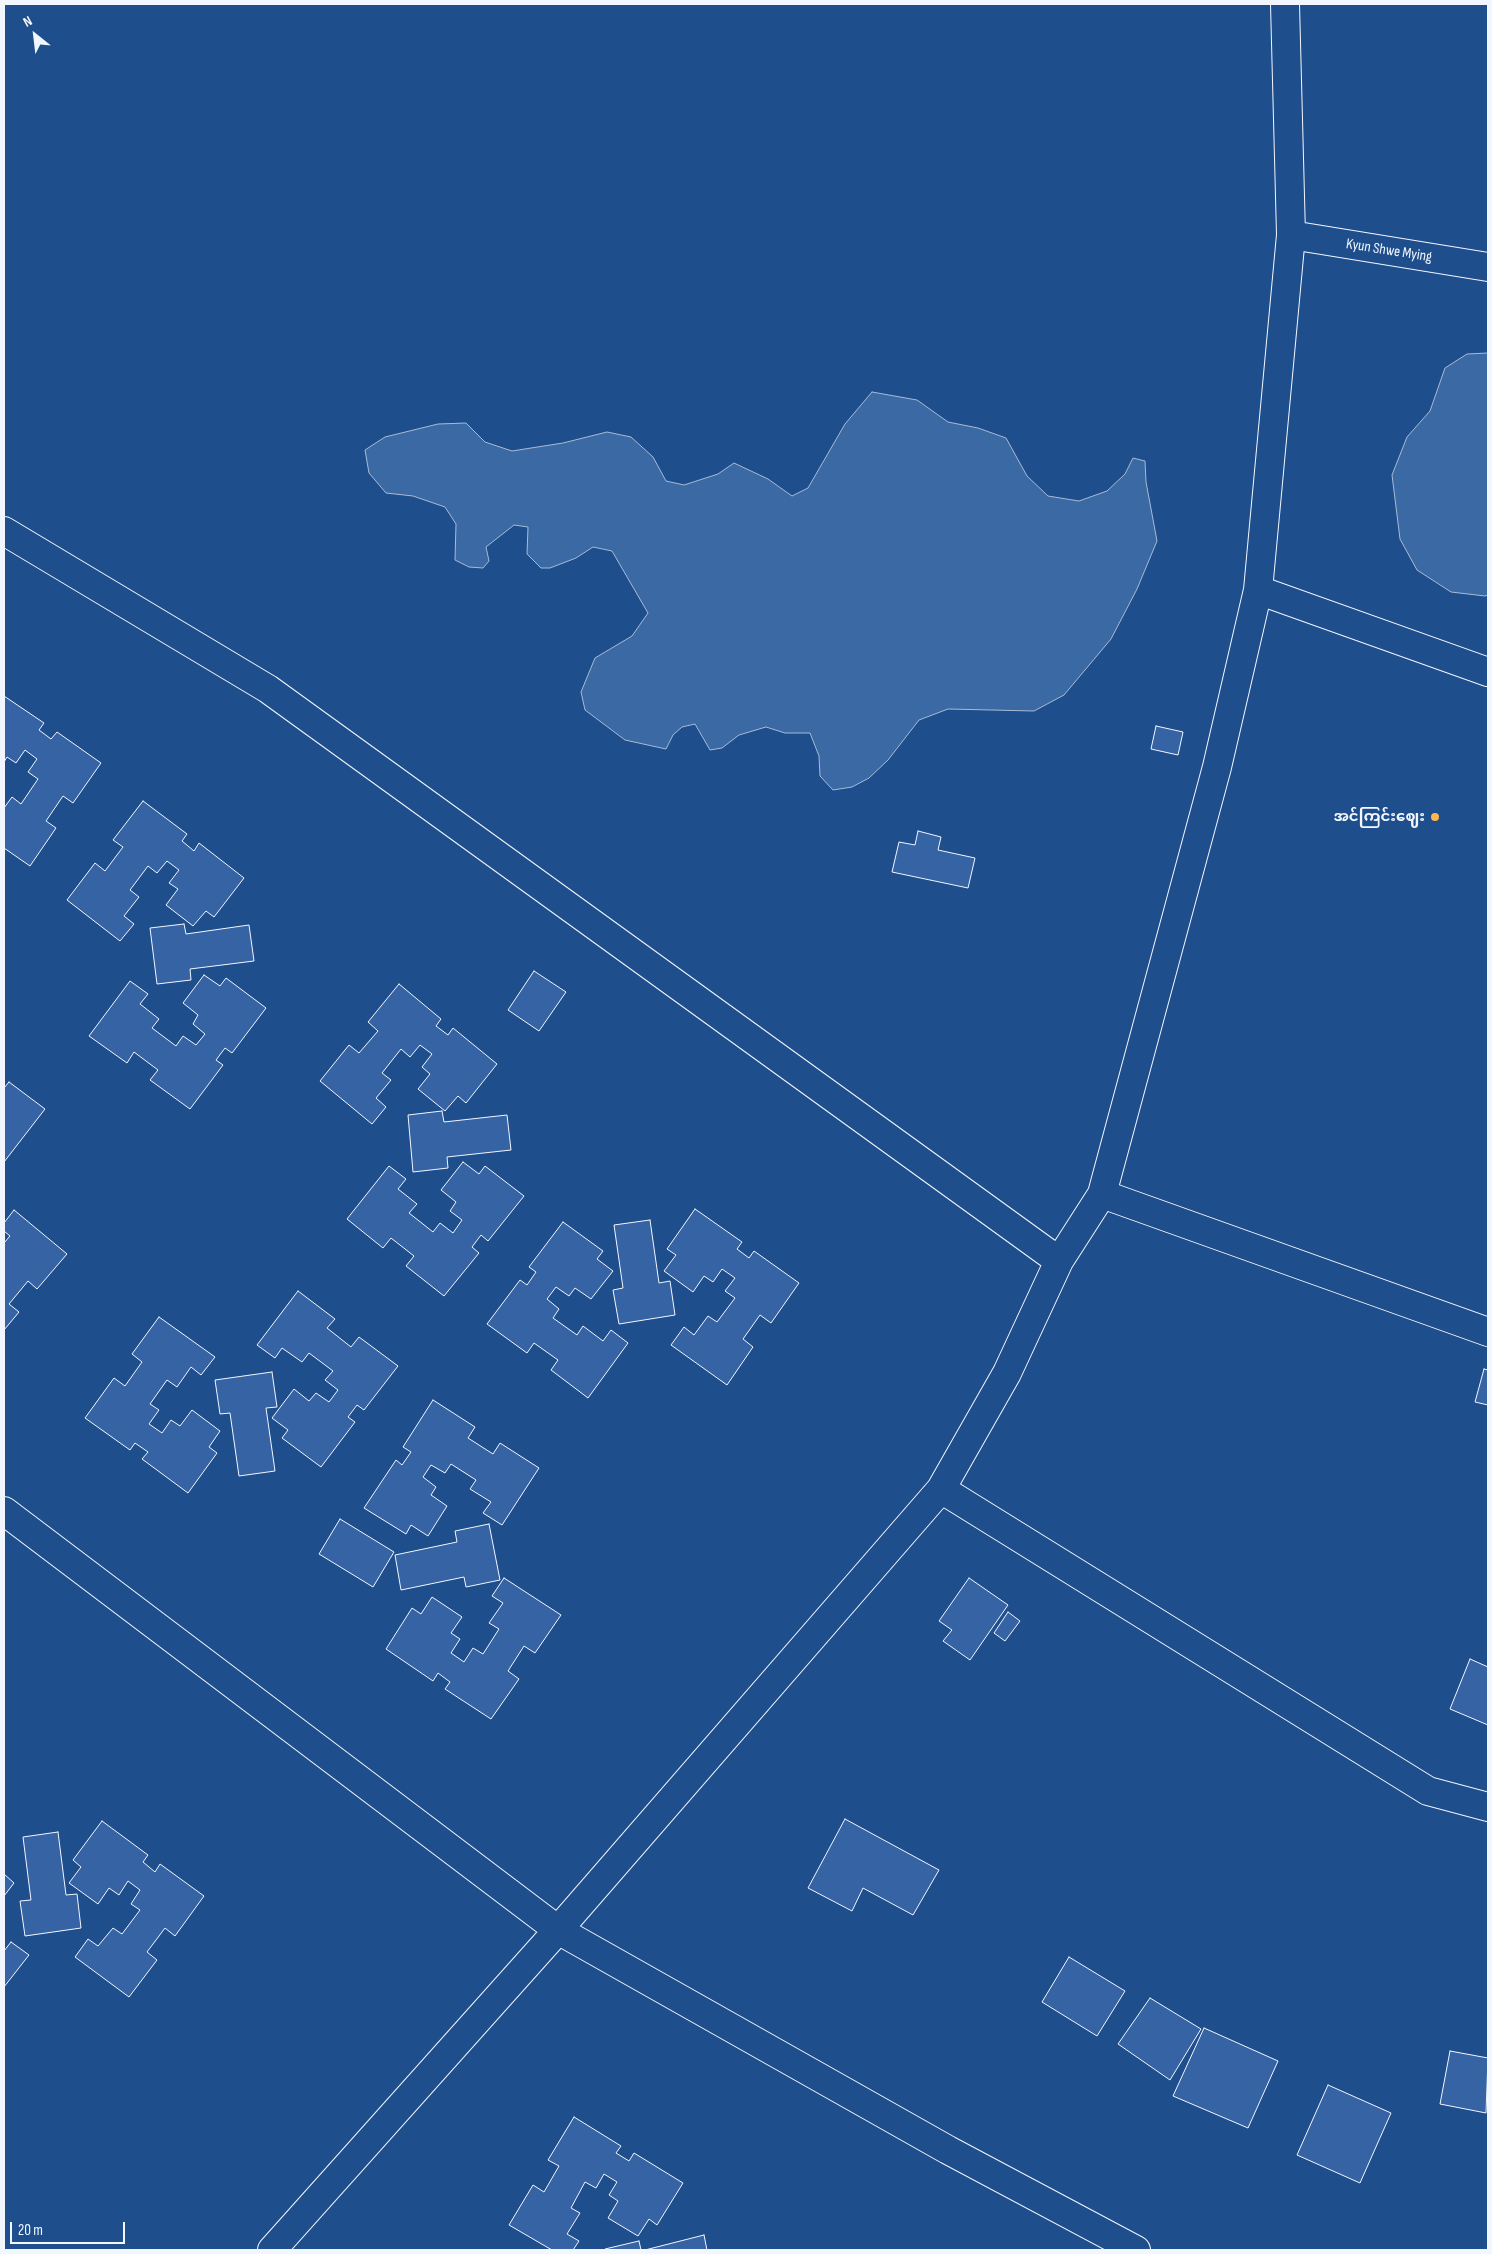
<!DOCTYPE html>
<meta charset="utf-8">
<style>
body{margin:0}
#map{position:relative;width:1492px;height:2254px;overflow:hidden;background:#1f4e8c;font-family:"Sofia Sans Condensed",sans-serif}
canvas{display:block}
.frame{position:absolute;inset:0;border:5px solid #f2f6ff;pointer-events:none}
.north{position:absolute;left:10px;top:10px;width:50px;height:50px;-webkit-text-stroke:4px #1f4e8c;paint-order:stroke;rotate:331deg;font-size:14px;font-weight:700;line-height:20px;text-align:center;color:#f2f6ff}
.north::after{content:'';display:block;margin:auto;width:18px;height:22px;background:#f2f6ff;clip-path:polygon(50% 0,100% 100%,50% 72%,0 100%)}
.scale{position:absolute;left:10px;top:2222px;width:115px;height:22px;box-sizing:border-box;border:2px solid #f2f6ff;border-top:0;padding-left:6px;font-size:15px;line-height:18px;white-space:nowrap;color:#f2f6ff;-webkit-text-stroke:4px #1f4e8c;paint-order:stroke}
</style>
<div id="map">
<canvas width="1492" height="2254"></canvas>
<div class="frame"></div>
<div class="north">N</div>
<div class="scale">20 m</div>
</div>
<script>
const g = document.querySelector('canvas').getContext('2d');
g.lineJoin = 'round';
function fillPath(path, color) { g.fillStyle = color; g.fill(path, 'evenodd'); }
const shape = rows => new Path2D(rows.map(r => 'M' + r).join(''));
function stroke(path, color, width, dash) { g.strokeStyle = color; g.lineWidth = width; g.lineCap = dash ? 'butt' : 'round'; g.setLineDash(dash || []); g.stroke(path); }
function write(font, color, halo, rows, align = 'center') {
  g.font = font + ' "Sofia Sans Condensed","Noto Sans Myanmar",sans-serif'; g.lineWidth = 4; g.setLineDash([]); g.textBaseline = 'middle'; g.strokeStyle = halo; g.fillStyle = color; for (const [text, x, y, turn = 0] of rows) {
    g.save(); g.translate(x, y); g.rotate((+turn || 0) * Math.PI / 180); g.textAlign = isNaN(turn) ? turn : align; if (halo) g.strokeText(text, 0, 0); g.fillText(text, 0, 0); g.restore();
  }
}
const water = shape([
 [1488,353,1488,595,1485,596,1451,592,1417,570,1400,539,1392,475,1407,437,1430,411,1445,368,1467,354,1488,353],
 [872,392,917,400,948,422,978,428,1006,438,1027,476,1048,496,1079,501,1107,491,1125,474,1133,458,1145,461,1146,482,1157,541,1137,589,1111,639,1064,695,1034,711,948,709,919,720,888,760,869,778,852,787,833,790,820,776,819,756,810,733,785,733,766,727,739,735,722,748,710,750,695,724,682,727,673,735,666,749,625,740,585,710,581,692,595,658,632,636,648,613,612,551,593,547,576,558,550,568,541,568,527,554,528,527,514,525,486,547,489,561,483,568,469,567,455,560,456,524,445,507,413,496,386,493,369,473,365,450,385,437,438,424,466,423,485,442,512,451,563,443,607,432,631,437,653,457,666,481,684,485,718,474,734,463,768,479,792,496,808,488,845,424,872,392]
]);
fillPath(water, '#3b69a3');
stroke(water, '#a8bbd7', 1);
const building = shape([
 [4,696,44,723,39,730,51,739,57,732,101,763,73,803,63,796,46,821,56,828,30,866,4,848,4,808,12,797,21,804,38,779,28,772,37,759,25,750,16,763,7,757,4,762,4,696],
 [1156,726,1183,732,1178,755,1151,749,1156,726],
 [143,801,187,834,182,841,194,851,199,843,244,878,214,917,206,911,193,926,166,905,178,889,169,883,179,870,167,861,157,873,148,866,130,890,139,897,124,916,134,924,120,941,67,900,95,863,105,871,123,847,113,840,143,801],
 [918,831,941,837,938,850,975,858,968,888,892,872,899,842,915,845,918,831],
 [184,924,186,934,249,925,254,961,190,969,191,980,157,984,150,928,184,924],
 [534,971,566,992,539,1031,508,1010,534,971],
 [204,975,220,986,226,978,266,1008,232,1053,225,1048,216,1060,223,1065,190,1109,150,1080,158,1070,134,1052,127,1063,89,1036,130,981,148,994,140,1004,159,1019,152,1028,176,1046,183,1036,196,1045,205,1034,193,1024,198,1015,183,1003,204,975],
 [399,984,441,1019,436,1026,448,1035,453,1028,497,1064,466,1103,458,1096,445,1111,418,1089,430,1074,422,1067,432,1054,420,1045,410,1057,401,1049,382,1073,391,1080,376,1098,386,1107,372,1124,320,1081,349,1045,359,1053,378,1031,368,1022,399,984],
 [9,1082,45,1109,4,1162,4,1088,9,1082],
 [442,1111,444,1122,507,1115,511,1150,447,1157,448,1168,413,1172,408,1115,442,1111],
 [463,1162,479,1174,485,1166,524,1196,488,1241,481,1235,472,1247,479,1253,444,1296,406,1266,414,1256,391,1238,383,1248,347,1219,389,1166,406,1179,398,1189,417,1204,409,1213,433,1232,440,1223,453,1233,462,1220,450,1211,456,1202,441,1190,463,1162],
 [695,1209,742,1242,737,1249,749,1258,754,1251,799,1283,771,1323,760,1315,743,1339,753,1347,727,1385,671,1345,684,1327,694,1335,708,1316,717,1322,735,1298,725,1291,735,1278,722,1269,713,1282,704,1276,693,1292,664,1271,676,1255,667,1249,695,1209],
 [14,1210,67,1254,37,1289,28,1281,9,1304,19,1312,4,1330,4,1243,10,1236,4,1231,4,1223,14,1210],
 [650,1220,659,1283,670,1281,675,1315,619,1324,613,1290,623,1288,614,1225,650,1220],
 [563,1222,603,1251,597,1259,613,1271,591,1299,575,1288,569,1296,556,1287,547,1299,559,1309,553,1318,577,1335,583,1326,603,1341,611,1330,628,1343,588,1398,551,1370,558,1360,534,1343,527,1353,487,1324,520,1280,527,1285,536,1272,529,1267,563,1222],
 [298,1291,335,1319,327,1328,351,1347,359,1337,398,1366,364,1410,357,1405,348,1417,355,1422,321,1467,282,1438,288,1430,272,1418,294,1389,309,1401,316,1393,329,1402,338,1390,325,1380,333,1371,309,1353,302,1362,282,1348,275,1358,257,1345,298,1291],
 [159,1317,215,1357,201,1375,191,1367,177,1387,167,1380,150,1404,159,1410,149,1424,162,1433,171,1420,180,1426,192,1410,220,1431,209,1447,217,1453,188,1493,142,1459,148,1452,135,1443,130,1450,85,1418,114,1378,125,1386,142,1362,132,1354,159,1317],
 [1484,1369,1488,1370,1488,1405,1475,1402,1484,1369],
 [272,1372,277,1407,266,1408,275,1471,239,1476,230,1413,220,1414,215,1380,272,1372],
 [433,1400,475,1427,468,1438,493,1454,500,1443,539,1468,502,1525,483,1513,491,1502,470,1489,476,1480,451,1464,445,1473,431,1465,423,1477,436,1487,431,1495,447,1506,428,1536,411,1525,406,1534,364,1508,396,1460,402,1465,411,1452,403,1447,433,1400],
 [340,1519,394,1552,373,1587,319,1554,340,1519],
 [489,1524,500,1580,466,1587,464,1577,401,1590,395,1555,457,1542,455,1531,489,1524],
 [504,1578,561,1615,535,1653,524,1646,508,1671,519,1679,491,1719,445,1689,450,1682,438,1673,433,1681,386,1649,412,1608,421,1614,432,1597,462,1617,451,1633,460,1639,451,1653,464,1662,473,1648,483,1654,499,1629,489,1623,503,1603,492,1596,504,1578],
 [969,1578,1008,1605,970,1660,943,1641,952,1630,939,1621,969,1578],
 [1008,1612,1020,1621,1005,1641,994,1633,1008,1612],
 [1470,1659,1488,1667,1488,1725,1450,1709,1470,1659],
 [845,1819,939,1870,913,1915,863,1888,852,1911,808,1888,845,1819],
 [102,1821,148,1855,143,1862,155,1872,160,1864,204,1896,175,1936,165,1928,147,1952,157,1960,129,1997,75,1957,88,1939,98,1946,113,1928,122,1934,140,1910,131,1904,140,1890,128,1881,119,1895,109,1888,98,1904,69,1883,81,1867,73,1860,102,1821],
 [58,1832,66,1895,77,1894,81,1928,25,1936,20,1901,31,1900,23,1837,58,1832],
 [4,1874,14,1883,4,1896,4,1874],
 [11,1942,29,1955,4,1987,4,1951,11,1942],
 [1069,1957,1125,1991,1097,2036,1042,2002,1069,1957],
 [1150,1998,1201,2029,1170,2080,1118,2044,1150,1998],
 [1204,2028,1278,2061,1248,2128,1173,2096,1204,2028],
 [1450,2051,1488,2058,1486,2113,1440,2104,1450,2051],
 [1328,2085,1391,2113,1360,2183,1297,2155,1328,2085],
 [574,2117,621,2146,616,2153,629,2161,634,2153,683,2183,657,2225,649,2219,638,2236,608,2218,618,2201,609,2195,617,2182,604,2174,596,2188,585,2182,571,2208,580,2213,567,2234,579,2241,573,2250,552,2250,509,2225,533,2185,544,2192,559,2166,548,2160,574,2117],
 [704,2235,707,2250,645,2250,704,2235],
 [639,2241,641,2250,606,2250,605,2249,639,2241]
]);
fillPath(building, '#3563a3');
stroke(building, '#f2f6ff', 1);
const street = shape([
 [1291,235,1488,267],
 [4,531,268,689,1059,1261],
 [1258,590,1488,672],
 [1102,1194,1488,1332],
 [941,1489,1428,1791,1488,1807],
 [4,1511,558,1930,948,2150,1136,2250],
 [272,2250,558,1930,941,1489,1007,1373,1059,1261,1102,1194,1217,767,1258,590,1291,235,1285,4]
]);
stroke(street, '#f2f6ff', 30);
stroke(street, '#1f4e8c', 28);
for (const [x, y, r, color] of [
 [1435,817,5,"#ffb74d"]
]) { const dot = new Path2D(); dot.arc(x, y, r, 0, 2 * Math.PI); g.fillStyle = color; g.fill(dot); stroke(dot, '#1f4e8c', 2); }
write('15px', '#f2f6ff', '#1f4e8c', [
 ["Kyun Shwe Mying",1389,251,9]
]);
write('bold 15px', '#f2f6ff', '#1f4e8c', [
 ["အင်ကြင်းဈေး",1425,817]
], 'right');
</script>
